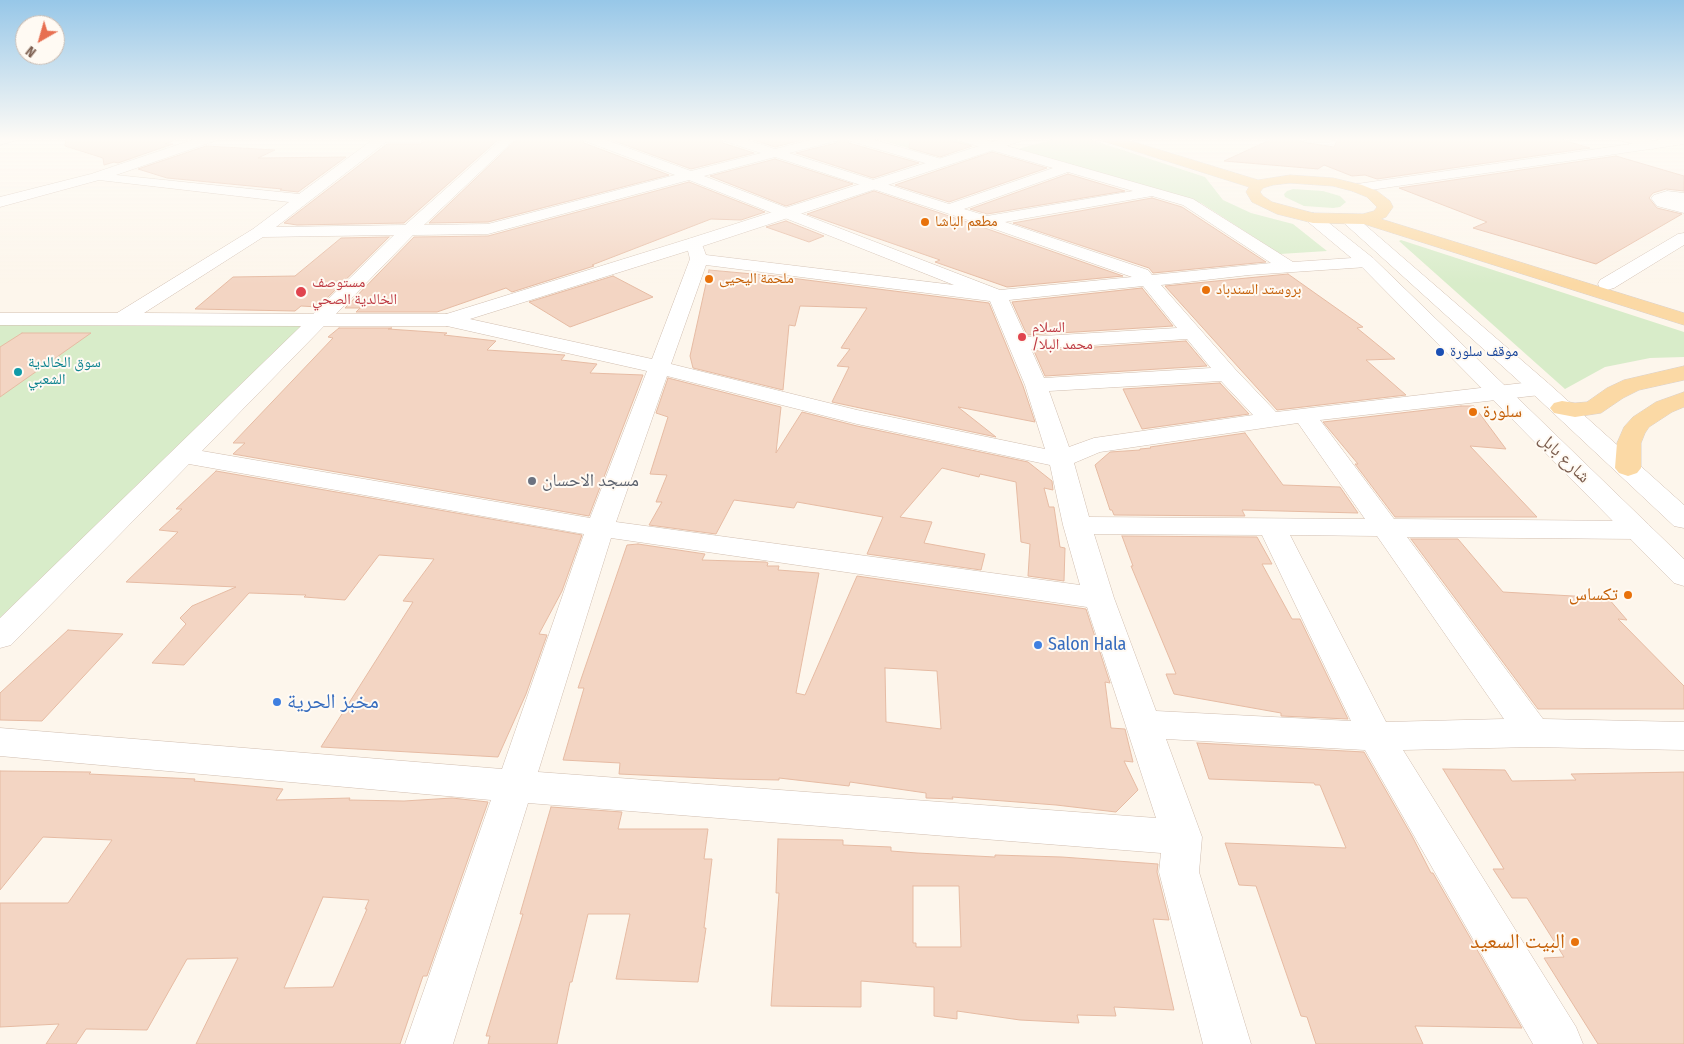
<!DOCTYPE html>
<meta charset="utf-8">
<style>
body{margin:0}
#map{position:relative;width:1684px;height:1044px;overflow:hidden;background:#fdf6ec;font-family:"Fira Sans Condensed",sans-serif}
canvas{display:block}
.north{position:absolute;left:15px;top:15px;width:50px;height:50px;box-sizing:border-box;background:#fffaf3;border:1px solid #cabbb1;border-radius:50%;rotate:218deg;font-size:14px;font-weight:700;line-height:20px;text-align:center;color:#7a5c4d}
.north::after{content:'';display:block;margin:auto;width:18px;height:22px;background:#e76f51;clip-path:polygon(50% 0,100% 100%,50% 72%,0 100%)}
</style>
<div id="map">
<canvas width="1684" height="1044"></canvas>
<div class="north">N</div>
</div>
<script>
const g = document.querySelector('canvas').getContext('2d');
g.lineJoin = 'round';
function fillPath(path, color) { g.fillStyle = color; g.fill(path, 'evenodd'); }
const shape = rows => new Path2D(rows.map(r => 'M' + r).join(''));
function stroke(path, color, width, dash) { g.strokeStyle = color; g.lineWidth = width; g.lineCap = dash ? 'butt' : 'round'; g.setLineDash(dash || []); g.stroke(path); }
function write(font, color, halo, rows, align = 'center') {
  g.font = font + ' "Fira Sans Condensed","Noto Naskh Arabic",sans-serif'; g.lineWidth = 4; g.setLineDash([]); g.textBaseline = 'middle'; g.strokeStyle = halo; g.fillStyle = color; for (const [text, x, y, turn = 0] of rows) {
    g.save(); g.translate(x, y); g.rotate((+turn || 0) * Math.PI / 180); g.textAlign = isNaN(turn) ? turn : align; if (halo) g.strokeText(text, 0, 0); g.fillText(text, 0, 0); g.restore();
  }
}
fillPath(shape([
 [873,138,950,138,972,144,933,155],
 [1058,138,1086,138,1205,177,1223,200,1251,213,1293,224,1327,251,1280,254,1201,203,1018,149],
 [1293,189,1323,191,1340,196,1346,202,1340,207,1333,208,1304,206,1285,197,1284,194,1287,191],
 [1401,240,1684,332,1684,357,1650,358,1605,367,1565,389,1399,241],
 [0,319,318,320,0,637]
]), '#d8ecc9');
const building = shape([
 [66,138,106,140,114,138,175,138,175,140,165,144,173,144,118,163,114,162,104,165,103,158,65,146,66,138],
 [500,138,404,223,297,225,284,223,387,144,420,144,427,139,500,138],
 [518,138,582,138,584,143,669,175,488,222,429,223,518,138],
 [606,138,721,138,723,143,754,153,691,169,606,138],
 [747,138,810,138,775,147,747,138],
 [839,138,847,138,849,143,919,163,873,178,796,153,836,143,839,138],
 [910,138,938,138,972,146,940,157,909,148,910,138],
 [1274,138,1292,138,1308,143,1334,147,1338,138,1556,138,1590,148,1377,179,1365,175,1352,176,1324,165,1318,169,1224,161,1274,138],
 [206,146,275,150,258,158,346,157,298,192,280,190,282,189,167,178,138,169,206,146],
 [992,152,1047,168,949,202,895,185,992,152],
 [1616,156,1684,176,1684,191,1666,189,1653,193,1649,198,1657,208,1682,214,1596,264,1473,228,1487,222,1399,188,1616,156],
 [775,159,853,184,786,206,710,176,775,159],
 [1068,174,1125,191,987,214,970,209,1068,174],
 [689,182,765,212,741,220,711,219,592,265,594,266,512,292,506,288,437,312,356,312,360,308,345,308,414,237,488,236,689,182],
 [874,191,979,226,1123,276,1007,287,935,262,940,260,807,214,874,191],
 [1152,198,1182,207,1266,262,1153,273,1149,268,1013,223,1152,198],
 [786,221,824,236,809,242,766,227,786,221],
 [389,237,318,307,301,306,295,311,195,309,233,277,295,276,341,238,389,237],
 [709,270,775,276,989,303,1023,386,1035,422,958,407,996,437,832,402,849,367,837,366,850,349,841,348,867,308,800,306,795,326,789,325,783,390,693,368,690,356,709,270],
 [1288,274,1363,327,1357,328,1395,359,1366,360,1406,395,1277,410,1165,286,1288,274],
 [613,276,653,297,570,327,529,302,613,276],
 [1142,288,1173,326,1027,335,1012,302,1142,288],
 [339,328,392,328,388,329,447,333,444,335,496,341,487,350,565,355,561,360,597,364,590,373,643,375,589,516,233,454,245,443,233,443,333,338,328,337,339,328],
 [22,333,91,333,0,397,0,347,22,333],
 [1186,341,1207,366,1045,376,1034,351,1186,341],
 [668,378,781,407,776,453,802,412,857,426,1028,462,1052,481,1053,490,1044,488,1049,507,1054,507,1060,547,1065,548,1064,581,1028,576,1030,544,1021,542,1016,482,980,474,979,477,942,468,900,517,932,522,924,543,985,554,981,570,867,554,883,517,797,502,794,508,734,500,716,534,649,525,662,502,656,502,667,475,650,474,668,417,656,413,668,378],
 [1220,383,1249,414,1142,429,1123,389,1220,383],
 [1461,406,1474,406,1506,449,1470,446,1537,517,1395,517,1355,464,1358,464,1323,422,1461,406],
 [1245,433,1283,485,1340,487,1358,513,1242,510,1245,516,1114,515,1112,510,1110,510,1095,465,1110,452,1140,450,1140,449,1151,448,1150,447,1245,433],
 [216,471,582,535,562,591,539,634,547,635,526,694,498,757,321,747,413,602,403,601,434,559,379,555,345,600,304,597,306,595,249,593,184,665,152,663,186,624,180,618,192,606,236,587,126,582,178,532,159,530,182,509,176,509,216,471],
 [1122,536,1257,537,1272,564,1262,564,1292,619,1300,619,1348,719,1281,716,1281,713,1174,694,1166,674,1176,674,1131,566,1133,566,1122,536],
 [1411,539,1458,539,1503,592,1608,598,1627,620,1618,619,1684,686,1684,709,1538,709,1411,539],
 [638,544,705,554,702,560,766,562,768,563,767,566,779,566,778,570,819,573,796,693,805,695,857,576,1086,609,1110,683,1105,682,1111,728,1125,729,1133,762,1124,761,1138,790,1116,812,1056,805,952,797,953,799,926,798,926,793,850,782,849,786,779,778,779,780,728,779,619,774,620,763,563,760,584,688,578,688,627,545,638,544],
 [885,668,937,671,941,729,886,722,885,668],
 [68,630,123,634,42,721,0,720,0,693,68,630],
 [1197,743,1364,752,1412,836,1431,873,1433,873,1522,1028,1415,1026,1423,1044,1316,1044,1307,1017,1301,1016,1256,886,1239,885,1225,843,1346,848,1320,785,1315,785,1314,783,1209,779,1197,743],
 [1443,769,1505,770,1512,781,1576,780,1571,774,1684,772,1684,1044,1598,1044,1544,958,1564,957,1527,898,1512,898,1493,869,1504,869,1443,769],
 [0,771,91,772,89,774,195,779,194,781,283,789,276,800,350,798,349,800,404,801,452,798,488,802,427,976,423,976,400,1044,196,1044,238,958,187,959,147,1030,86,1029,76,1044,46,1044,59,1024,0,1027,0,903,68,903,112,840,43,837,0,890,0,771],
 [323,897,369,900,365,909,367,909,333,987,284,988,323,897],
 [551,807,622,812,618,829,708,829,704,859,712,859,704,928,706,928,698,982,616,979,630,914,588,914,572,982,570,982,557,1044,488,1044,490,1036,486,1036,523,914,520,914,551,807],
 [778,839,843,840,843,845,891,847,891,851,917,853,995,857,995,855,1062,857,1158,864,1157,872,1169,920,1153,919,1174,1010,1114,1007,1116,1016,1077,1015,1079,1023,1020,1020,957,1011,957,1019,934,1016,934,987,861,981,861,1007,771,1006,779,893,776,893,778,839],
 [913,886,959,886,961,947,916,947,916,943,913,943,913,886]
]);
fillPath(building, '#f3d5c3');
stroke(building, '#e6bba3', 1);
const minor = shape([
 [0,138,15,138,14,141,0,145,0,138],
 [198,138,216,138,215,141,116,175,299,194,375,138,426,138,420,142,386,142,276,227,405,225,503,138,516,138,424,225,488,224,675,175,585,141,584,138,601,138,691,171,761,153,724,141,723,138,742,138,775,149,817,138,837,138,836,141,789,153,949,204,1053,168,960,141,959,138,979,138,1193,199,1293,262,1367,257,1373,258,1376,262,1373,266,1367,267,1249,275,1161,285,1235,369,1276,412,1540,381,1548,383,1551,388,1548,393,1540,395,1320,420,1394,519,1638,521,1648,524,1652,530,1648,536,1638,539,1407,537,1543,719,1684,722,1684,750,1533,747,1403,750,1576,1027,1583,1044,1533,1044,1365,750,1166,739,1202,837,1199,872,1251,1044,1203,1044,1159,872,1161,853,528,803,453,1044,405,1044,491,800,0,756,0,728,502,769,584,534,189,464,11,645,0,648,0,618,301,326,0,325,0,313,117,313,253,229,289,202,99,180,0,207,0,197,91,174,198,138],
 [775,157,980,224,1132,277,1000,290,704,176,775,157],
 [1068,172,1133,191,987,216,964,209,1068,172],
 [689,180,954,285,706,255,700,239,694,238,688,239,686,243,690,259,652,359,447,314,336,314,413,235,488,234,689,180],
 [1152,196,1183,205,1271,263,1152,275,1148,270,1005,222,1152,196],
 [394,235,313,314,144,313,263,237,394,235],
 [706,265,990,301,1025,385,1045,449,857,410,671,364,706,265],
 [1143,286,1177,328,1026,337,1009,300,1143,286],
 [324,326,447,326,647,371,590,518,202,451,324,326],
 [1187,339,1211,368,1044,378,1031,349,1187,339],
 [667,376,857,424,1050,465,1063,525,1080,585,616,522,667,376],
 [1221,381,1253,415,1094,438,1069,447,1049,391,1221,381],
 [1298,423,1365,519,1089,517,1074,463,1100,452,1298,423],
 [1094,534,1262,535,1351,721,1156,711,1114,598,1094,534],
 [1290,535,1377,536,1504,719,1386,722,1290,535],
 [611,538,1087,607,1156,818,538,772,611,538],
 [849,138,868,138,945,160,947,163,945,166,935,166,850,141,849,138],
 [1307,138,1336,138,1330,142,1313,142,1308,141,1307,138],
 [1621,138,1641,138,1658,142,1660,145,1653,149,1622,141,1621,138],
 [1667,191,1684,193,1684,203,1677,202,1684,203,1684,213,1657,206,1651,198,1654,195,1667,191],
 [1684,233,1684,245,1614,288,1607,290,1600,288,1598,284,1600,280,1678,234,1684,233]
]);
const tertiary = shape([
 [1004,138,1022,138,1021,141,700,247,454,324,447,326,440,324,437,320,440,316,688,239,1004,138],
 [1672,138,1684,138,1684,144,1357,192,1352,191,1350,188,1352,185,1357,184,1672,138],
 [1313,213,1319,215,1373,258,1684,559,1684,586,1674,583,1361,266,1307,221,1305,218,1307,215,1313,213],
 [1350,215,1356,217,1548,383,1684,505,1684,528,1674,526,1532,393,1344,223,1342,220,1344,217,1350,215]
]);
const primary = shape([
 [1102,138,1121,138,1258,180,1290,175,1333,178,1362,185,1377,191,1390,201,1393,207,1386,217,1381,219,1684,313,1684,325,1364,224,1313,223,1277,214,1252,202,1246,192,1249,187,1103,141,1102,138],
 [1290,183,1333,186,1352,191,1367,197,1377,207,1374,211,1363,214,1313,213,1272,202,1263,196,1260,192,1263,188,1273,185,1290,183],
 [1684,366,1684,380,1639,390,1623,398,1601,413,1575,417,1554,413,1550,408,1554,403,1562,401,1575,403,1587,402,1607,388,1624,380,1684,366],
 [1684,392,1684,407,1672,412,1649,427,1645,433,1641,443,1641,468,1637,473,1628,476,1619,473,1615,468,1617,443,1624,427,1633,417,1656,402,1684,392]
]);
stroke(minor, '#d1beb0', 1);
stroke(tertiary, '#d1beb0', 1);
stroke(primary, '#dad1cd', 1);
fillPath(minor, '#fff');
fillPath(tertiary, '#fff');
fillPath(primary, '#fbd9a5');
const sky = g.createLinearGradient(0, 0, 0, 284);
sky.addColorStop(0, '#97c7e8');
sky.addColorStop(0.49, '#fefbf6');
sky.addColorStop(1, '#fefbf600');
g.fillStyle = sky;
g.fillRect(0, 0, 1684, 284);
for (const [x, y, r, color] of [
 [925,222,5,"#e8710a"],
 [709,279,5,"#e8710a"],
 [1206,290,5,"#e8710a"],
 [301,292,6,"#e0444e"],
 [1022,337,5,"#e0444e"],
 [1440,352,5,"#1a4fb4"],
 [18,372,5,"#0f9aa8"],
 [1473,412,5,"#e8710a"],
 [532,481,5,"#6b7280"],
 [1628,595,5,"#e8710a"],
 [1038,645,5,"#3f7fe0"],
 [277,702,5,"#3f7fe0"],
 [1575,942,5,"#e8710a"]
]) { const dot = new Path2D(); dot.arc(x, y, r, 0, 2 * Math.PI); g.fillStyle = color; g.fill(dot); stroke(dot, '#fffaf3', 2); }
write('15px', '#c56008', '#fffaf3', [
 ["مطعم الباشا",935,222],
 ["ملحمة اليحيى",719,279],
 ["بروستد السندباد",1216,290]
], 'left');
write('15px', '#be3a42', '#fffaf3', [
 ["مستوصف",312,283],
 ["الخالدية الصحي",312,300],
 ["السلام",1032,328],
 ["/محمد البلا",1032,345]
], 'left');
write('15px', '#164399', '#fffaf3', [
 ["موقف سلورة",1450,352]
], 'left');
write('15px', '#0d838f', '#fffaf3', [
 ["سوق الخالدية",28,363],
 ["الشعبي",28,380]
], 'left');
write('18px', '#c56008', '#fffaf3', [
 ["سلورة",1483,412],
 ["تكساس",1618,595,"right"]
], 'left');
write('18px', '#7a5c4d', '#fffaf3', [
 ["شارع بابل",1564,458,44]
]);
write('18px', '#5b616d', '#fffaf3', [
 ["مسجد الاحسان",542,481]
], 'left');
write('18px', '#366cbe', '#fffaf3', [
 ["Salon Hala",1048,645]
], 'left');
write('21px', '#366cbe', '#fffaf3', [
 ["مخبز الحرية",287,702]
], 'left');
write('21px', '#c56008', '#fffaf3', [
 ["البيت السعيد",1565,942]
], 'right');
</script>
